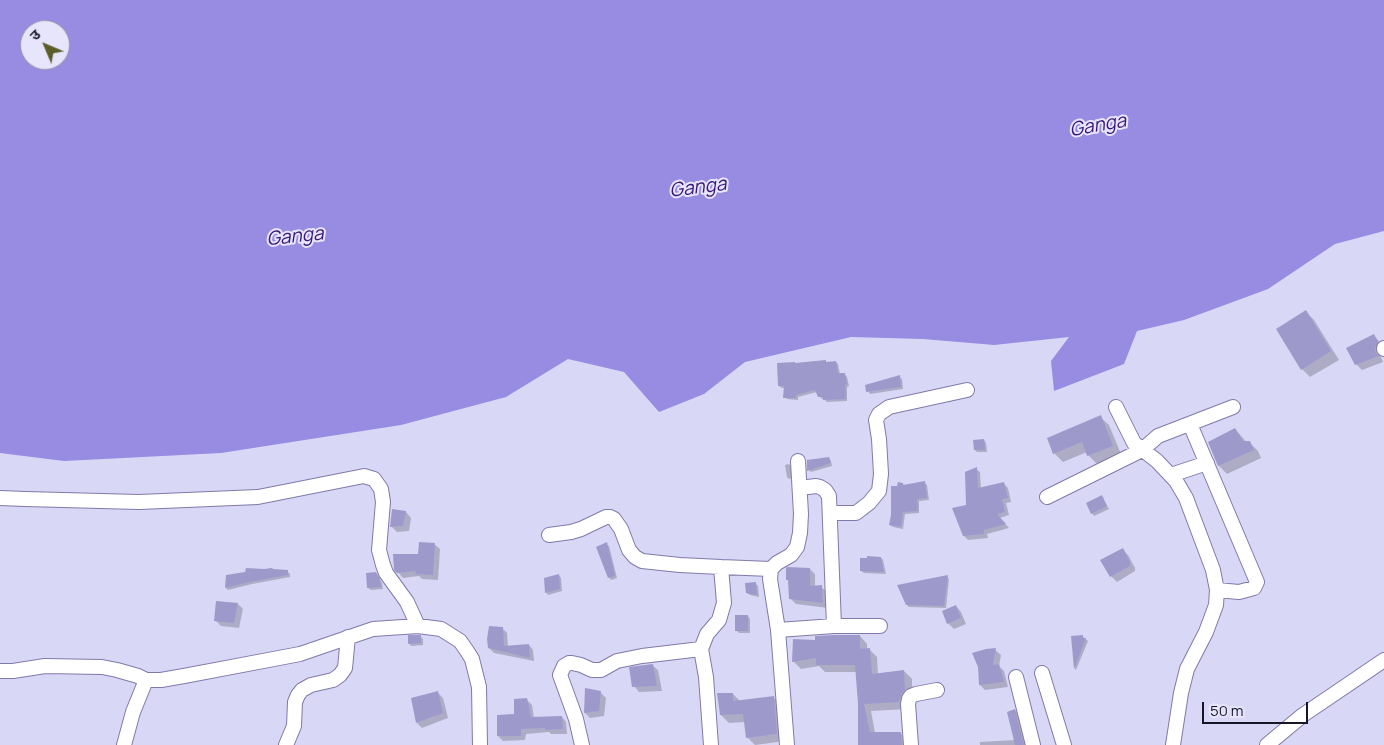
<!DOCTYPE html>
<meta charset="utf-8">
<style>
body{margin:0}
#map{position:relative;width:1384px;height:745px;overflow:hidden;background:#d9d7f6;font-family:Manrope,"Noto Sans Devanagari",sans-serif}
canvas{display:block}
.north{position:absolute;left:20px;top:20px;width:50px;height:50px;box-sizing:border-box;background:#e7e5fb;border:1px solid #9492a6;border-radius:50%;rotate:315deg;font-size:14px;font-weight:700;line-height:20px;text-align:center;color:#171527}
.north::after{content:'';display:block;margin:auto;width:18px;height:22px;background:#5d5d2a;clip-path:polygon(50% 0,100% 100%,50% 72%,0 100%)}
.scale{position:absolute;left:1202px;top:702px;width:106px;height:22px;box-sizing:border-box;border:2px solid #171527;border-top:0;padding-left:6px;font-size:15px;line-height:18px;white-space:nowrap;color:#171527;-webkit-text-stroke:4px #e7e5fb;paint-order:stroke}
</style>
<div id="map">
<canvas width="1384" height="745"></canvas>
<div class="north">उ</div>
<div class="scale">50 m</div>
</div>
<script>
const g = document.querySelector('canvas').getContext('2d');
g.lineJoin = 'round';
function fillPath(path, color) { g.fillStyle = color; g.fill(path, 'evenodd'); }
const shape = rows => new Path2D(rows.map(r => 'M' + r).join(''));
function stroke(path, color, width, dash) { g.strokeStyle = color; g.lineWidth = width; g.lineCap = dash ? 'butt' : 'round'; g.setLineDash(dash || []); g.stroke(path); }
function write(font, color, halo, rows, align = 'center') {
  g.font = font + ' Manrope,sans-serif'; g.lineWidth = 4; g.setLineDash([]); g.textBaseline = 'middle'; g.strokeStyle = halo; g.fillStyle = color; for (const [text, x, y, turn = 0] of rows) {
    g.save(); g.translate(x, y); g.rotate((+turn || 0) * Math.PI / 180); g.textAlign = isNaN(turn) ? turn : align; if (halo) g.strokeText(text, 0, 0); g.fillText(text, 0, 0); g.restore();
  }
}
fillPath(shape([
 [0,0,1384,0,1384,231,1335,244,1268,289,1184,320,1137,331,1124,364,1054,391,1051,361,1069,337,994,345,923,339,851,337,745,362,704,394,659,412,624,372,568,359,506,397,401,425,221,453,64,461,0,453],
 [30,30,60,30,60,60,30,60]
]), '#978be2');
fillPath(shape([
 [1306,312,1314,320,1339,360,1310,377,1302,369],
 [1374,336,1379,341,1383,348,1380,355,1383,362,1362,370,1356,364],
 [825,361,828,363,836,362,838,364,840,374,844,374,847,377,849,386,847,387,847,401,827,402,824,399,822,399,817,392,798,397,798,400,787,399,785,397,785,388,782,388,779,386],
 [899,377,902,379,903,389,870,394,868,391],
 [1100,417,1109,425,1121,454,1097,464,1088,455,1087,452,1063,462,1054,453],
 [1235,429,1243,438,1246,442,1249,442,1258,451,1261,458,1227,474,1219,466,1209,443],
 [984,440,986,443,987,452,977,452,975,450],
 [829,458,831,461,832,466,811,472,809,470],
 [789,464,791,466,792,478,789,479,787,477,785,465],
 [976,469,980,472,981,489,1004,484,1008,488,1011,502,1006,503,1009,515,1000,518,1009,528,987,534,988,538,968,540,964,536,967,506],
 [924,482,927,485,929,500,919,501,919,513,905,514,903,529,893,527,890,525,898,487,903,484,905,486],
 [1102,497,1109,509,1094,516,1092,513],
 [393,510,406,512,411,518,409,531,397,532,391,526],
 [434,544,440,549,438,580,422,579,419,576,403,578,398,572],
 [606,544,609,546,617,578,611,580,609,577],
 [1123,550,1128,555,1135,568,1135,571,1117,582,1111,576,1102,561],
 [881,558,883,560,886,574,864,573,861,571],
 [810,569,815,574,815,587,821,587,827,592,828,608,796,604,790,598,790,582,787,579],
 [287,571,290,574,290,577,252,584,228,590,226,588,247,573],
 [376,573,382,583,383,589,371,590,368,588],
 [559,575,561,578,562,591,548,595,546,592],
 [947,577,949,579,946,608,909,607,907,605],
 [755,583,758,586,759,597,750,595,747,593],
 [238,604,243,609,239,628,221,626,216,621],
 [956,606,961,612,966,624,954,629,948,623,943,611],
 [748,616,750,619,750,633,739,633,736,630],
 [502,628,507,633,508,647,529,645,533,650,534,661,494,653,489,648],
 [860,636,867,644,867,649,869,649,877,657,878,674,904,671,912,679,912,698,907,709,871,711,875,733,901,734,909,741,909,745,859,745,860,704,857,672,825,672,819,666,801,669,793,661,817,641],
 [1082,636,1088,641,1076,670,1075,669,1072,637],
 [421,637,423,639,423,645,411,646,409,643],
 [995,650,1001,655,999,666,1004,671,1008,687,985,690,980,685],
 [652,665,658,670,662,691,639,692,634,686],
 [586,690,600,692,606,698,604,716,590,718,585,713],
 [437,692,443,698,448,718,422,728,417,723],
 [733,694,740,701,773,697,781,705,785,741,755,745,747,737,745,722,729,723,721,715],
 [527,700,532,705,534,718,562,717,566,722,567,734,551,734,549,732,526,734,525,740,503,741,498,736],
 [1015,710,1018,714,1027,745,980,745,980,742,1015,740]
]), '#0003');
fillPath(shape([
 [1306,310,1331,351,1301,370,1276,329],
 [1374,334,1378,342,1375,349,1376,353,1379,356,1355,365,1346,348],
 [826,360,826,362,836,361,838,373,845,373,847,384,845,385,846,399,823,400,823,397,818,397,815,390,796,395,796,398,783,398,784,386,778,386,777,363,795,362,795,363],
 [900,375,901,387,866,392,865,385],
 [1101,415,1113,446,1087,456,1082,442,1053,454,1047,438],
 [1235,428,1243,441,1250,441,1254,450,1218,466,1208,442],
 [984,439,985,450,974,450,973,440],
 [829,457,831,463,807,471,807,460],
 [977,467,978,488,1004,482,1008,498,1002,499,1005,512,997,514,1006,524,984,530,984,534,963,536,952,508,966,505,965,472],
 [925,481,927,498,917,499,918,511,903,512,901,527,889,525,891,515,891,486,897,486,898,482,903,483,903,485],
 [1102,495,1107,506,1091,514,1086,503],
 [392,509,406,511,403,526,390,527],
 [419,542,435,543,433,575,415,574,416,571,397,573,394,570,393,554,418,554],
 [607,542,615,576,608,578,596,547],
 [1123,548,1130,562,1130,566,1110,577,1100,560],
 [867,556,881,557,884,572,860,571,860,558,867,558],
 [787,567,810,568,810,586,822,585,823,603,789,599,788,580,786,580,786,568],
 [246,568,264,569,272,568,273,569,288,570,288,575,250,582,225,588,226,575,245,572],
 [376,572,380,579,381,587,367,588,366,573],
 [559,574,560,589,545,593,544,578],
 [948,575,944,606,906,605,897,585],
 [756,582,757,595,746,593,745,583],
 [216,601,238,603,234,623,214,621],
 [956,605,961,618,947,624,942,611],
 [735,615,748,615,748,631,735,631],
 [489,626,503,627,504,646,529,644,530,658,488,648,487,639],
 [408,635,421,635,421,643,408,644],
 [834,635,860,635,860,649,870,648,872,674,904,670,905,690,902,694,899,702,864,704,870,732,901,732,902,745,858,745,858,704,855,665,816,665,816,658,792,662,793,639,815,640,815,636],
 [1083,635,1083,638,1086,638,1074,669,1071,636],
 [996,648,993,665,999,664,1004,682,979,685,978,667,972,653,986,649],
 [653,664,657,686,632,687,629,667],
 [585,688,601,691,599,711,584,713],
 [438,691,443,713,416,723,411,698],
 [717,693,733,693,733,701,774,696,777,734,746,738,743,714,720,715],
 [527,698,531,717,562,716,563,729,545,730,545,728,521,729,521,736,497,736,497,715,514,714,514,699],
 [1015,709,1024,745,1015,745,1007,712]
]), '#9e99cb');
const minor = shape([
 [1384,348,1384,349],
 [1116,407,1134,443,1157,461,1176,481,1186,498,1213,570,1217,590,1216,605,1206,632,1187,669,1181,693,1173,745],
 [1190,424,1257,582,1254,588,1239,592,1217,590],
 [1171,475,1207,463],
 [800,488,816,486,820,487,825,490,829,496,834,626],
 [1047,497,1142,450,1158,436,1233,407],
 [0,498,25,499,139,502,258,497,364,476,374,479,381,489,383,502,379,550,383,565,386,573,407,602,418,626],
 [831,513,856,513,869,503,879,491,881,474,879,439,876,420,879,414,889,407,967,390],
 [549,535,571,532,581,529,606,517,610,517,614,519,621,529,629,550,635,557,642,561,680,565,721,567],
 [778,630,834,626,880,626],
 [0,671,13,671,45,666,102,667,117,670,138,676,146,680],
 [1042,673,1064,745],
 [1016,677,1033,745],
 [124,745,133,712,146,680,161,680,184,676,300,654,373,629,418,626,441,629,460,641,467,651,472,659,479,687,480,745],
 [286,745,294,726,295,702,298,695,302,690,311,685,333,680,340,675,345,668,348,637],
 [582,745,576,719,560,675,564,666,569,663,572,663,581,665,592,670,601,670,617,661,642,656,701,649],
 [711,745,706,677,701,649,707,634,719,620,724,603,721,567,771,569],
 [787,745,778,630,770,579,771,569,777,563,791,555,797,547,800,533,801,514,798,461],
 [911,745,908,704,909,699,911,696,916,694,937,690],
 [1267,745,1303,715,1384,660]
]);
stroke(minor, '#7f7aa9', 16);
stroke(minor, '#fff', 14);
write('italic 19px', '#37157b', '#e7e5fb', [
 ["Ganga",1098,126,-10],
 ["Ganga",698,188,-7],
 ["Ganga",295,237,-6]
]);
</script>
